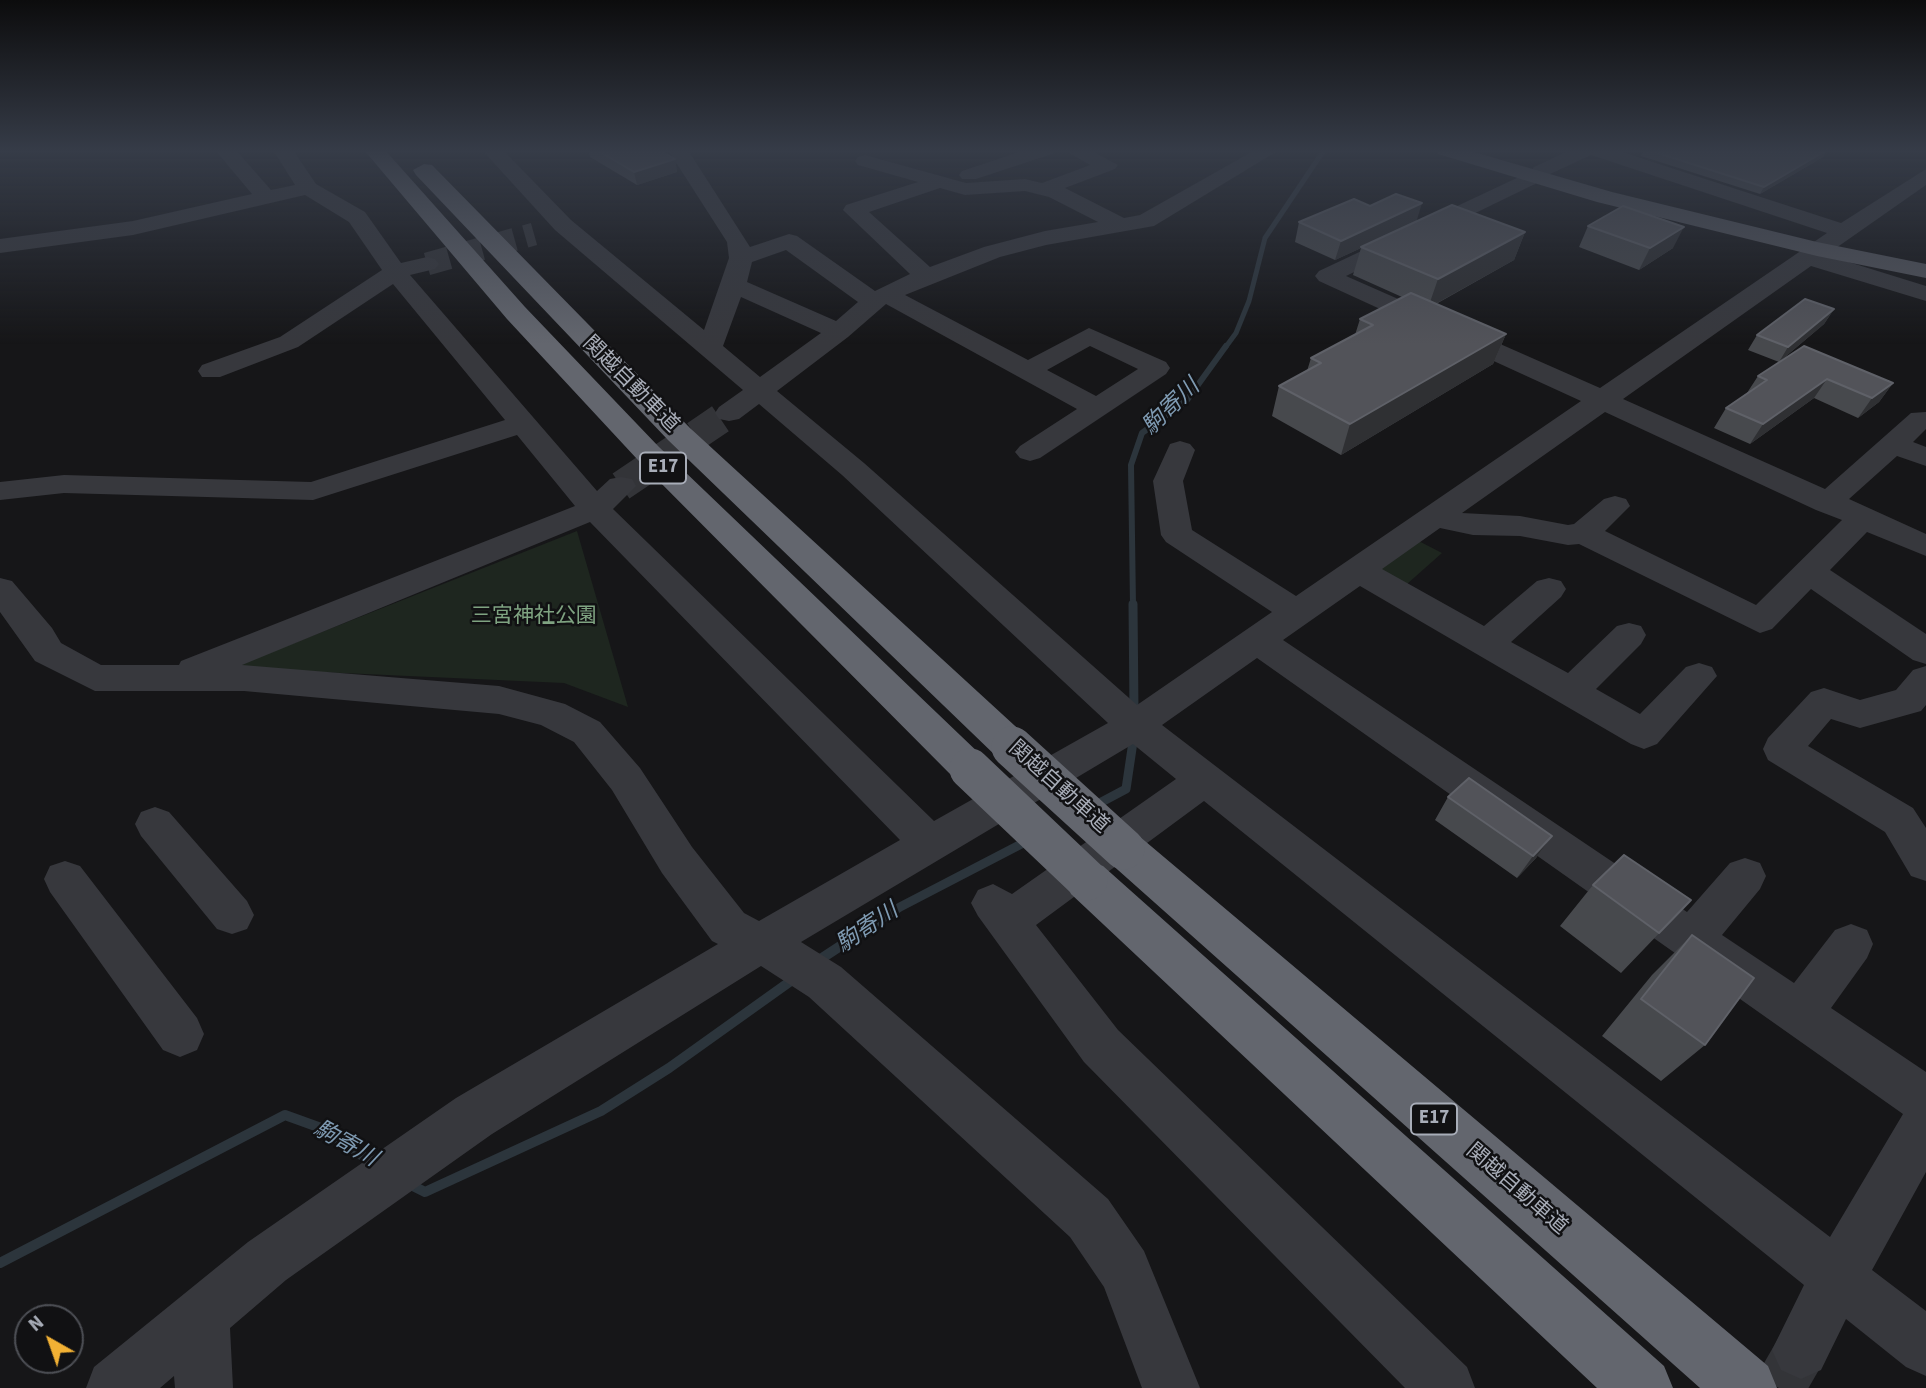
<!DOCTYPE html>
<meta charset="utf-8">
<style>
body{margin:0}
#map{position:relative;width:1926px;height:1388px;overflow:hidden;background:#161618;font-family:"Source Sans 3",sans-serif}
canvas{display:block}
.north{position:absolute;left:14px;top:1304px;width:70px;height:70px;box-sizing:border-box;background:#111113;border:2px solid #4d4f55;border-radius:50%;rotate:320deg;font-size:19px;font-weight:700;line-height:28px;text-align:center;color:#a8adb8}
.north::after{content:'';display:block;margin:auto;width:24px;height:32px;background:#f2b134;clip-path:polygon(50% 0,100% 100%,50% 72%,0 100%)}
</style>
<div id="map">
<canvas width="1926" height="1388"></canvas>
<div class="north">N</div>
</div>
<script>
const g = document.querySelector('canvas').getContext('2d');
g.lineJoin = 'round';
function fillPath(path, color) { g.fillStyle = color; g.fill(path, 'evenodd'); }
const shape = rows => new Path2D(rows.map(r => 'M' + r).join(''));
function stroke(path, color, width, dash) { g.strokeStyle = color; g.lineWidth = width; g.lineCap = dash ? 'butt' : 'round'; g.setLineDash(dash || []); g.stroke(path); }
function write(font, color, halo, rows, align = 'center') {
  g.font = font + ' "Source Sans 3","Noto Sans JP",sans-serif'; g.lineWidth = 5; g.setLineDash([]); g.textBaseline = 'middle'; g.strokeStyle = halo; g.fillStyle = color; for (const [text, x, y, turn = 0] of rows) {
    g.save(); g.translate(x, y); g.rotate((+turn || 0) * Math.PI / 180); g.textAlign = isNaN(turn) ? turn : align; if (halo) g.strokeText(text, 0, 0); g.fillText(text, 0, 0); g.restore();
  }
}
fillPath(shape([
 [577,531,628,707,564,683,231,668],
 [1407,535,1442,553,1398,592,1364,566]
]), '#1e261f');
stroke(shape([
 [1225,348,1236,333,1249,301,1265,238,1324,150]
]), '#2c353c', 5);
stroke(shape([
 [1133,606,1131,465,1142,433,1187,400,1226,346]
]), '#2c353c', 6);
stroke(shape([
 [1133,604,1134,711],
 [1094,806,1126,789,1134,735],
 [842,945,900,907,1029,840]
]), '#2c353c', 9);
stroke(shape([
 [816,962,845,943],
 [407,1183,425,1192,601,1111,669,1068,795,978],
 [0,1263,285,1115,321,1128,375,1164]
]), '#2c353c', 10);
stroke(shape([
 [427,264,534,234]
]), '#333438', 23, [23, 11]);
stroke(shape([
 [621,486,729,413]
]), '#333438', 30, [30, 15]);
stroke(shape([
 [1779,1388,1801,1350]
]), '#333438', 51, [51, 25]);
fillPath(shape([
 [215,150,236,150,271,190,295,185,273,150,293,150,316,184,365,212,401,263,427,257,435,259,439,264,435,269,410,275,597,491,610,479,621,477,632,479,636,486,613,509,934,821,1108,723,842,475,759,404,739,419,729,421,719,419,715,413,719,407,743,390,555,230,482,150,503,150,571,220,704,330,729,258,727,242,668,150,688,150,750,247,789,234,797,236,875,291,910,274,843,210,846,205,918,182,858,165,855,161,858,157,865,155,966,183,1025,179,1042,183,1090,165,1064,150,1090,150,1118,165,1115,169,1065,188,1124,218,1140,215,1255,150,1279,150,1154,226,1046,245,1000,257,905,295,1028,360,1089,328,1166,362,1170,368,1166,374,1040,458,1030,461,1020,458,1015,452,1020,446,1077,409,886,304,848,337,777,391,864,463,1137,705,1272,612,1166,542,1161,535,1153,481,1170,444,1180,441,1190,444,1195,450,1183,481,1192,530,1296,596,1581,401,1319,281,1315,276,1319,271,1521,176,1534,175,1531,171,1534,167,1570,150,1616,150,1841,223,1926,169,1926,185,1826,255,1926,286,1926,301,1811,266,1623,399,1825,489,1911,413,1926,412,1926,429,1913,442,1926,447,1926,466,1897,456,1849,499,1926,534,1926,556,1867,532,1830,570,1926,634,1926,664,1913,660,1811,589,1772,629,1760,633,1579,544,1568,545,1520,536,1473,535,1440,528,1382,569,1484,626,1537,581,1549,578,1561,581,1566,589,1561,597,1511,642,1568,673,1617,626,1629,623,1641,626,1646,635,1641,644,1596,689,1640,714,1686,667,1699,663,1712,667,1717,676,1657,744,1644,749,1631,744,1360,586,1283,640,1687,912,1730,863,1745,858,1760,863,1766,876,1760,889,1722,935,1794,983,1835,930,1851,924,1867,930,1873,944,1867,958,1831,1008,1926,1072,1926,1172,1872,1270,1926,1311,1926,1376,1906,1367,1846,1319,1821,1370,1801,1379,1781,1370,1772,1350,1804,1285,1204,801,1036,925,1118,1030,1467,1367,1475,1388,1405,1388,1084,1062,978,916,971,903,978,890,993,884,1012,894,1176,779,1133,744,801,942,841,967,1108,1199,1144,1251,1200,1388,1142,1388,1104,1287,1070,1237,809,997,761,966,492,1134,286,1280,230,1328,233,1388,175,1388,174,1376,160,1388,86,1388,94,1367,248,1242,456,1098,718,944,712,941,662,873,612,790,574,742,541,725,499,714,244,691,95,691,35,661,0,612,0,578,12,581,52,628,61,643,101,665,179,665,181,661,575,506,517,435,313,500,64,493,0,500,0,482,64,475,311,482,505,420,393,284,298,347,220,377,202,377,198,371,202,365,280,337,382,270,349,222,305,195,133,235,0,253,0,239,133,221,252,194,215,150],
 [1591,155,1827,233,1600,388,1346,276,1535,184,1538,180,1535,176,1548,175,1591,155],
 [940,188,965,195,1025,191,1049,197,1098,222,1045,231,984,247,930,267,869,212,940,188],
 [786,250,858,302,836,321,747,282,752,262,786,250],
 [741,297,821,333,760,377,723,346,741,297],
 [1090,346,1138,369,1096,396,1047,370,1090,346],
 [1605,412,1816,510,1842,520,1756,605,1605,531,1630,506,1626,499,1615,496,1604,499,1574,524,1568,525,1520,516,1462,513,1605,412],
 [590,522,900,840,759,921,744,913,692,847,640,768,600,722,565,704,499,686,242,665,590,522],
 [1257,658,1903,1114,1830,1237,1162,725,1257,658],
 [1025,150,1055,150,1052,154,976,179,962,179,959,175,962,171,1025,150],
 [1926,666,1926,705,1921,711,1860,728,1831,719,1808,746,1913,808,1926,828,1926,881,1911,876,1885,832,1768,760,1763,749,1768,738,1811,692,1824,688,1860,700,1896,690,1913,670,1926,666],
 [155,807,169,812,247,901,254,915,247,929,232,934,217,929,141,836,135,824,141,812,155,807],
 [65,861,80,866,197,1018,204,1034,197,1050,180,1057,163,1050,50,892,44,879,50,866,65,861]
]), '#37383d');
fillPath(shape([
 [1435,150,1467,150,1612,192,1817,242,1926,264,1926,278,1817,256,1597,202,1438,154,1435,150]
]), '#53555c');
fillPath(shape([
 [364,150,385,150,525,307,659,447,984,758,990,769,984,780,970,785,956,780,637,459,507,319,364,150],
 [424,164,432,165,690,428,1026,736,1032,747,1026,758,1012,763,998,758,668,440,416,175,413,170,424,164],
 [1124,831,1139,836,1768,1366,1777,1388,1700,1388,1109,862,1102,849,1109,836,1124,831],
 [1087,861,1103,866,1664,1366,1673,1388,1597,1388,1071,894,1065,880,1071,866,1087,861]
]), '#63666e');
stroke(shape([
 [1012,747,1124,849],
 [970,769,1087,880]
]), '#63666e', 41);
fillPath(shape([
 [588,150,659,150,675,159,677,172,637,185,590,157],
 [1644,150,1827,150,1823,157,1760,194,1641,156],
 [1370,206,1416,221,1525,232,1514,260,1436,304,1506,334,1493,364,1341,455,1272,416,1279,386,1307,371,1311,358,1355,335,1360,319,1402,297,1353,275,1361,248,1335,260,1295,242,1299,222],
 [1588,226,1673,248,1639,270,1579,247],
 [1834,309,1824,324,1779,362,1748,350,1757,335],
 [1758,376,1893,383,1879,402,1858,418,1814,398,1750,444,1714,428,1726,408,1747,393],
 [1448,797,1552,836,1536,858,1517,878,1435,820],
 [1593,885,1691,900,1621,973,1560,926],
 [1692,935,1705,1045,1661,1081,1602,1036,1652,975]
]), '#47494d');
fillPath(shape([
 [1827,150,1823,157,1760,194,1764,187],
 [675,159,677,172,637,185,634,172],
 [1422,203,1416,223,1361,247,1361,248,1335,260,1341,241],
 [1684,227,1673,248,1639,270,1650,248],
 [1525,232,1514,260,1428,308,1438,279],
 [1834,309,1824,324,1779,362,1788,347],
 [1506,334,1493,364,1341,455,1350,424],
 [1827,379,1814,398,1750,444,1763,424],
 [1893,383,1879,402,1858,418,1872,398],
 [1552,836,1536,858,1517,878,1533,856]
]), '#2f3033');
const building = shape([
 [597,150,659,150,675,159,634,172,597,150],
 [1648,150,1827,150,1764,187,1648,150],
 [1396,194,1422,203,1341,241,1299,222,1354,199,1370,206,1396,194],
 [1452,205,1525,232,1438,279,1361,247,1452,205],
 [1623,206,1684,227,1650,248,1588,226,1623,206],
 [1411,293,1506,334,1350,424,1279,386,1321,363,1311,358,1373,325,1360,319,1411,293],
 [1805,299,1834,309,1788,347,1757,335,1805,299],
 [1804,346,1893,383,1872,398,1827,379,1763,424,1726,408,1767,380,1758,376,1804,346],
 [1469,778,1552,836,1533,856,1448,797,1469,778],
 [1624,855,1691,900,1659,933,1593,885,1624,855],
 [1692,935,1754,978,1705,1045,1641,999,1692,935]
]);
fillPath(building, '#525359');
stroke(building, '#5f6168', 2);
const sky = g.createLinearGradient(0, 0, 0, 344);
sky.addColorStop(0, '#0c0c0d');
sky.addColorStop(0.44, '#363c48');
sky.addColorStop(1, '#363c4800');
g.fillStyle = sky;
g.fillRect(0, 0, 1926, 344);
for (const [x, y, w] of [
 [663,468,46],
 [1434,1119,46]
]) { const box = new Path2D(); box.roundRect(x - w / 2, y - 15.5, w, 31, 5); g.fillStyle = '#111113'; g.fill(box); stroke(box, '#a8adb8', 2); }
write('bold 19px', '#a8adb8', null, [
 ["E17",663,468],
 ["E17",1434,1119]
]);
write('21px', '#a8adb8', '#111113', [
 ["関越自動車道",630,385,45],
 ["関越自動車道",1058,788,42],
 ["関越自動車道",1516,1190,41]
]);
write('21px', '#7fa381', '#111113', [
 ["三宮神社公園",534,617]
]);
write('italic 23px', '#7f9bb3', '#111113', [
 ["駒寄川",1172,408,-44],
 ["駒寄川",868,929,-34],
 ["駒寄川",345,1145,29]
]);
</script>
